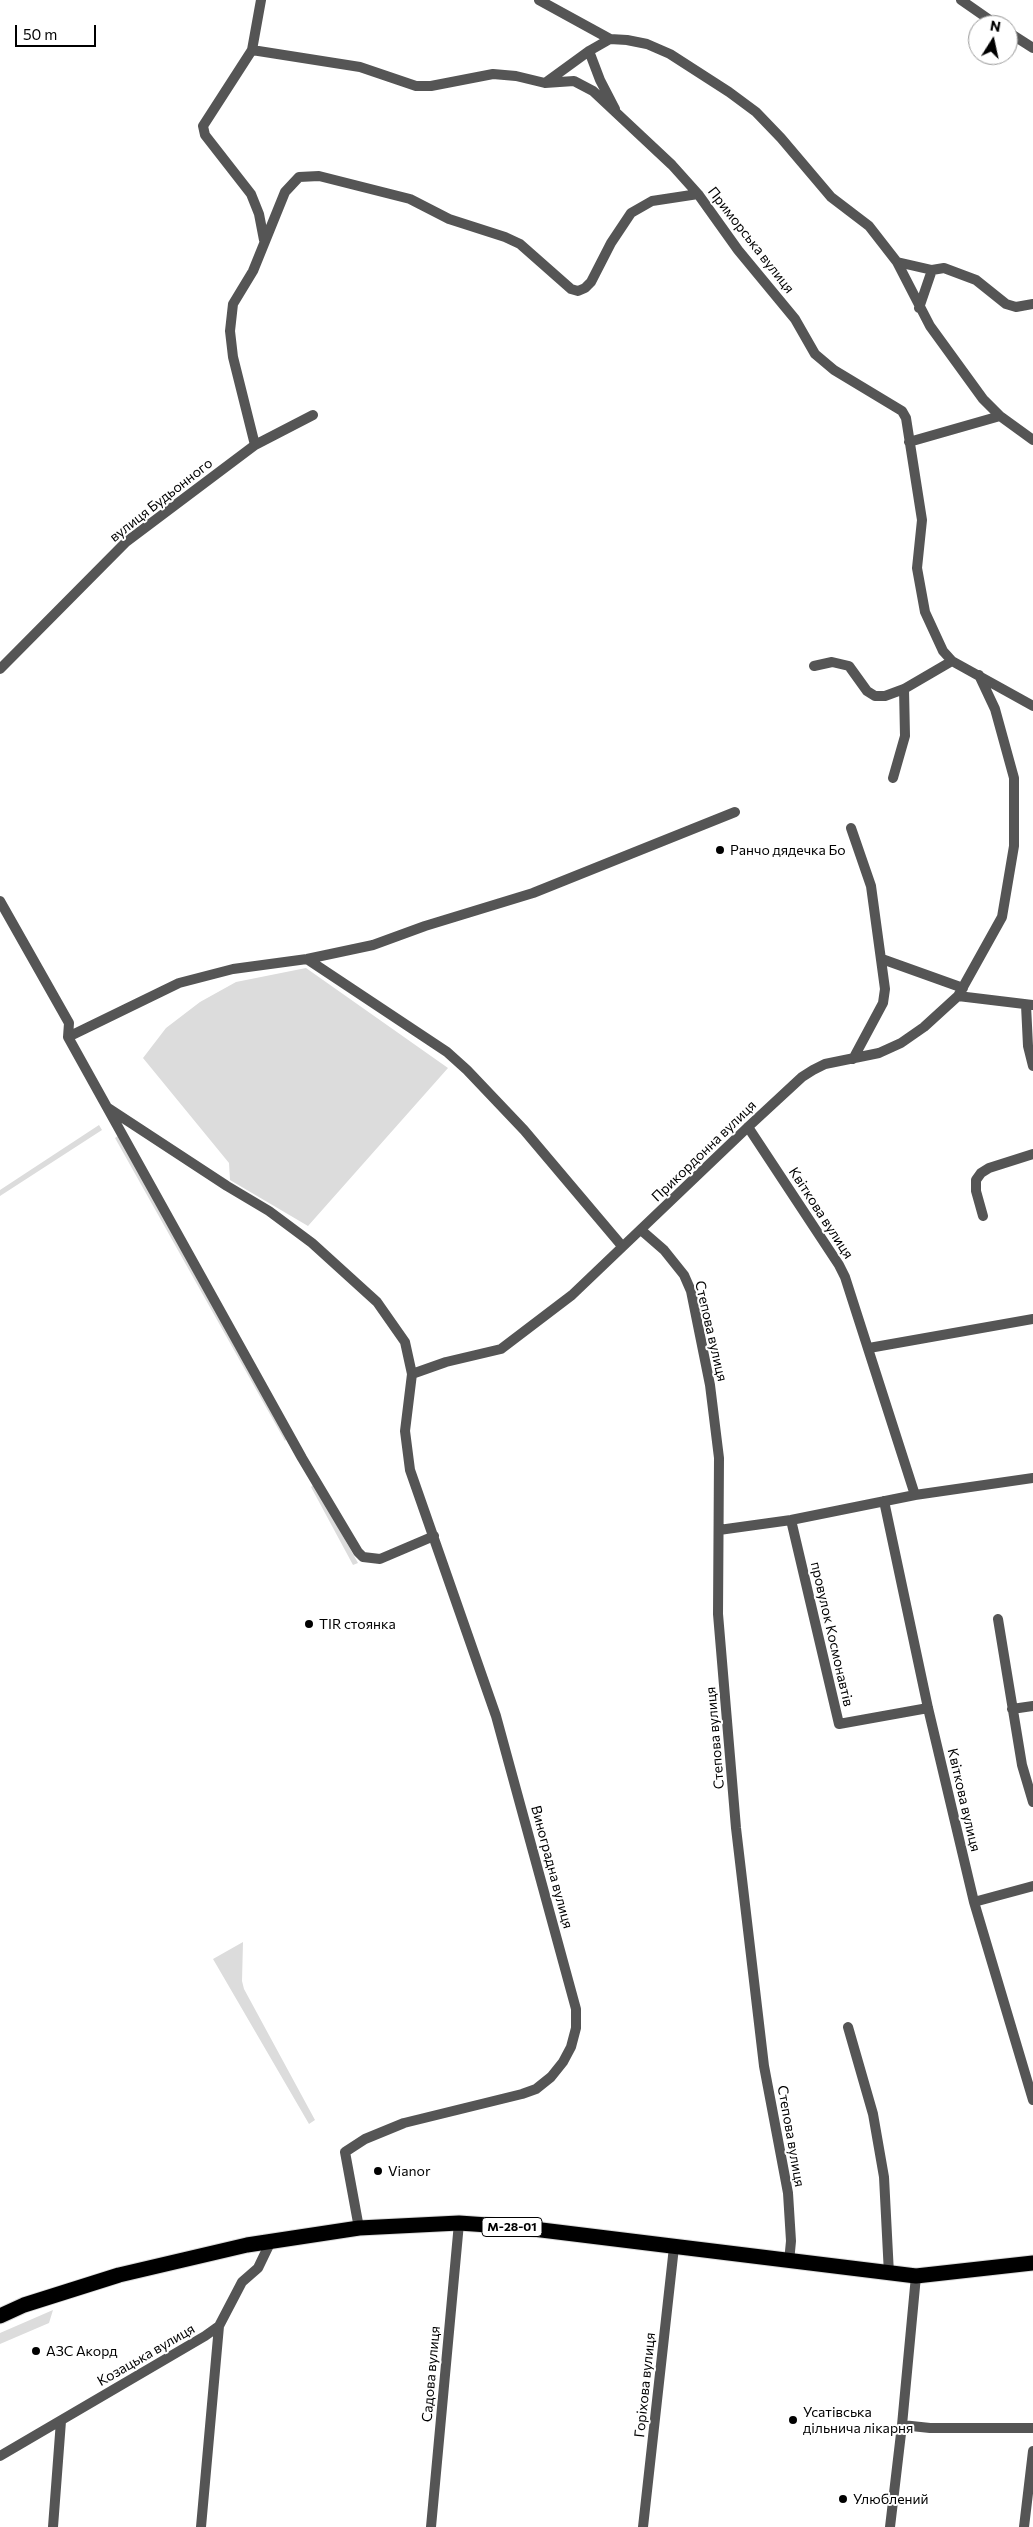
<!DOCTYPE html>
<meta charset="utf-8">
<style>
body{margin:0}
#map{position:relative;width:1033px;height:2527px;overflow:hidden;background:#fff;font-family:Commissioner,sans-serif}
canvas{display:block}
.north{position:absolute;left:968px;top:15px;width:50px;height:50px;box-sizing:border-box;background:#fff;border:1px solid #999;border-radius:50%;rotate:10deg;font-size:14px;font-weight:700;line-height:20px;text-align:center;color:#000}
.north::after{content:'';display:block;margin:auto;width:18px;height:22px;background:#000;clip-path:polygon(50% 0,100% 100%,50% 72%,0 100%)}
.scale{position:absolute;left:15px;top:25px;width:81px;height:22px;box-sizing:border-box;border:2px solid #000;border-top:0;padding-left:6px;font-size:15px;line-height:18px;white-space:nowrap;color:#000;-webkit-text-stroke:4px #fff;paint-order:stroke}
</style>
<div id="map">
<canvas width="1033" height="2527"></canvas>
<div class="north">N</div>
<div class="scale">50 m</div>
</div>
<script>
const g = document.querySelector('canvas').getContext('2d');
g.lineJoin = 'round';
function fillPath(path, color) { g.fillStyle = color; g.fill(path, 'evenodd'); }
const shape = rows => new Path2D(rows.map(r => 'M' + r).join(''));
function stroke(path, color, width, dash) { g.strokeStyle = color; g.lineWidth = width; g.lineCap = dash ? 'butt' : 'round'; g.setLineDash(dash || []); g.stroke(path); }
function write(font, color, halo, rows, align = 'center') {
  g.font = font + ' Commissioner,sans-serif'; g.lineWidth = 4; g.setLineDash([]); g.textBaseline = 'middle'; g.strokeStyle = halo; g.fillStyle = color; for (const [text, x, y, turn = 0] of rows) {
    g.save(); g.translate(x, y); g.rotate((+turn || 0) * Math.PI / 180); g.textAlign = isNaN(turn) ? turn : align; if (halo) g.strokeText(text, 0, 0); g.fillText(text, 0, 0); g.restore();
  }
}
fillPath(shape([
 [306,968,448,1068,308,1226,230,1180,229,1163,143,1058,166,1028,200,1002,236,982],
 [99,1125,102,1130,0,1196,0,1190],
 [118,1136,287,1438,285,1441,115,1138],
 [314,1484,358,1563,353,1565,311,1487],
 [243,1942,242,1981,244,1989,315,2120,309,2124,213,1959],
 [53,2310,49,2323,0,2344,0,2333]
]), '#dcdcdc');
const highway = shape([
 [0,2316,24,2305,119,2275,247,2245,359,2228,459,2223,517,2227,916,2276,1033,2263]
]);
stroke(highway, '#dbdbdb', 17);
stroke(shape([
 [261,0,252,50,203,126,205,135,251,194,259,214,264,240],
 [539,0,610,39],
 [961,0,997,25],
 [1008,32,1033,48],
 [252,50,360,67,416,86,431,86,493,74,516,76,545,83,574,81,593,91,672,165,698,194,738,250,795,319,815,354,834,370,902,411,906,418,922,520,917,568,925,612,943,651,952,661,1033,706],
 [589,51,600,80,615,109],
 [545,83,589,51,610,39,627,40,647,44,670,54,729,92,756,112,781,138,831,197,869,226,897,262,930,326,983,399,1000,416,1033,440],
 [897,262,932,270,944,268,976,280,1006,304,1016,307,1033,304],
 [919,308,932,270],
 [909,442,1000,416],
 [255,445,233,357,230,331,233,304,253,271,285,192,299,177,319,176,410,199,449,219,505,237,520,244,571,289,578,291,585,288,591,282,611,243,631,213,652,201,698,194],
 [814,666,832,662,849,666,867,691,875,696,885,696,904,689,952,661],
 [0,669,126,542,255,445,313,415],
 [893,778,905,736,904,689],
 [851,828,871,886,885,989,883,1003,853,1059],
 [0,901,69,1023,68,1037,302,1458,358,1552,363,1557,380,1559,434,1536],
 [307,959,447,1052,467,1070,524,1130,622,1246],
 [882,959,963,988],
 [958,996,1002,917,1014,846,1014,778,995,709,979,675],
 [1026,1005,1028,1046,1033,1066],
 [68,1037,179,983,233,969,307,959,373,945,425,926,533,893,735,812],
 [108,1108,227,1186,269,1211,312,1243,377,1302,405,1342,412,1374,405,1431,410,1470,496,1716,576,2009,576,2028,571,2047,563,2062,551,2077,536,2089,522,2094,404,2123,365,2139,345,2152,359,2228],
 [748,1127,839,1265,845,1277,915,1495],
 [983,1216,976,1191,976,1180,981,1173,989,1168,1033,1154],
 [641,1230,664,1250,684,1275,691,1291,710,1385,719,1458,718,1614,736,1828,764,2066,788,2193,791,2241,789,2262],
 [869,1348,1033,1319],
 [412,1374,446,1362,501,1349,572,1295,748,1127,802,1077,813,1070,825,1064,879,1053,901,1043,924,1027,958,996,1033,1005],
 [884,1501,928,1708,974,1902,1033,2100],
 [791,1520,839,1724,928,1708],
 [719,1530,791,1520,915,1495,1033,1478],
 [998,1619,1022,1765,1033,1802],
 [1012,1709,1033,1706],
 [974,1902,1033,1886],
 [848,2027,873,2114,884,2177,889,2274],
 [902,2425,930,2428,1033,2428],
 [0,2456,205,2336,219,2326,242,2282,258,2268,271,2241],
 [53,2527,61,2421],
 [201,2527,219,2326],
 [431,2527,459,2223],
 [643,2527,674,2247],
 [890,2527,902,2425,916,2276],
 [1024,2527,1033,2451]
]), '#555', 10);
stroke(highway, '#000', 15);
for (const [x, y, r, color] of [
 [720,850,5,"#000"],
 [309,1624,5,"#000"],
 [378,2171,5,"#000"],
 [36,2351,5,"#000"],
 [793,2420,5,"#000"],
 [843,2499,5,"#000"]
]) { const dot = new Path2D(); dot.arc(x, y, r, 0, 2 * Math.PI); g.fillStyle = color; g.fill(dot); stroke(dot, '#fff', 2); }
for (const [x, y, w] of [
 [512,2227,60]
]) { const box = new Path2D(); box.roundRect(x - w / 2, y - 9.5, w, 19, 4); g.fillStyle = '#fff'; g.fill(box); stroke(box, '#000', 1); }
write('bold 12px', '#000', null, [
 ["М-28-01",512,2227]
]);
write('14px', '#000', '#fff', [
 ["Приморська вулиця",751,240,52],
 ["вулиця Будьонного",161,500,-38],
 ["Прикордонна вулиця",704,1151,-44],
 ["Квіткова вулиця",821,1213,57],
 ["Степова вулиця",711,1331,77],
 ["провулок Космонавтів",832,1634,77],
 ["Степова вулиця",715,1738,-95],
 ["Квіткова вулиця",964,1800,77],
 ["Виноградна вулиця",552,1867,75],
 ["Степова вулиця",791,2136,80],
 ["Козацька вулиця",146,2355,-30],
 ["Садова вулиця",431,2374,-85],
 ["Горіхова вулиця",645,2385,-84]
]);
write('14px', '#000', '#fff', [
 ["Ранчо дядечка Бо",730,850],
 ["TIR стоянка",319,1624],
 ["Vianor",388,2171],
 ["АЗС Акорд",46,2351],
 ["Усатівська",803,2412],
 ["дільнича лікарня",803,2428],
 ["Улюблений",853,2499]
], 'left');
</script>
